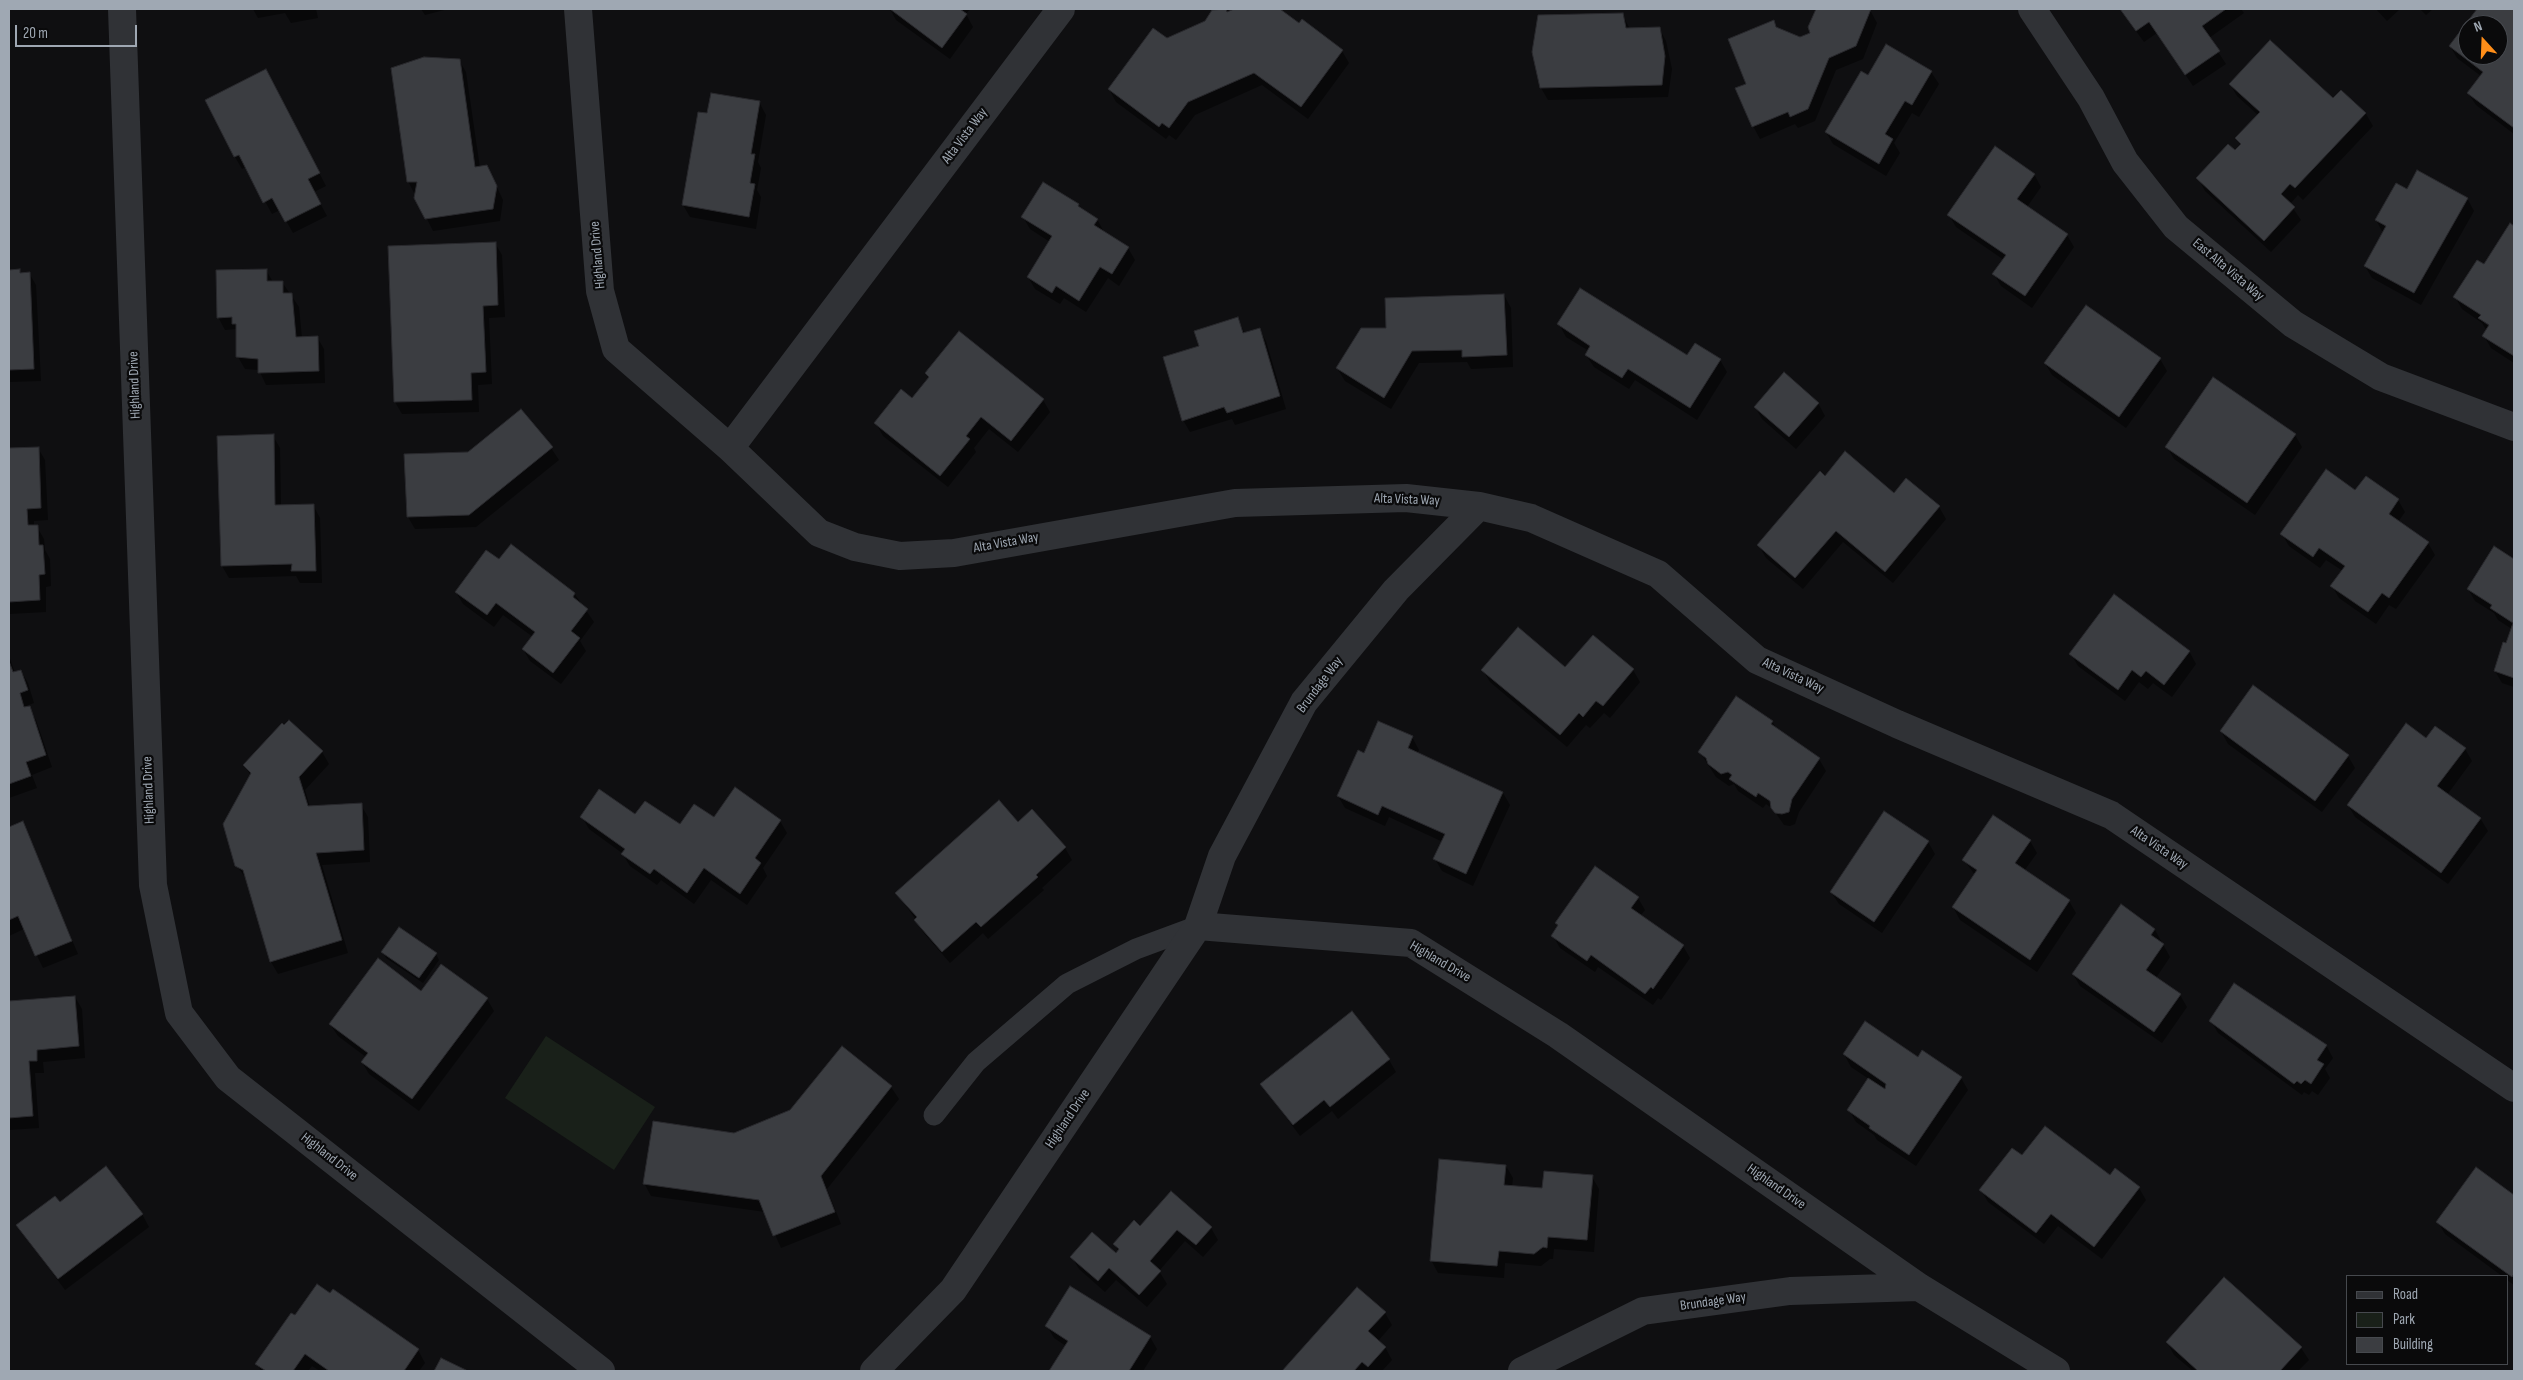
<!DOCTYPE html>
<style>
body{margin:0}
#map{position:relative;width:2523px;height:1380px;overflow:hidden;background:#0f0f11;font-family:"Sofia Sans Condensed",sans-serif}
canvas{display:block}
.frame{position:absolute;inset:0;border:10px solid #9fa8b3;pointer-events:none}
.legend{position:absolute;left:2346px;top:1275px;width:162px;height:90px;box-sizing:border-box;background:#0a0a0b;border:1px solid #46494e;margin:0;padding:6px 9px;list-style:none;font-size:15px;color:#9fa8b3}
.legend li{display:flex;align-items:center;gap:10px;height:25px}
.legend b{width:25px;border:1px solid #46494e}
.north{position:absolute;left:2458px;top:15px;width:50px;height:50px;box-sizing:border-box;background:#0a0a0b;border:1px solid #46494e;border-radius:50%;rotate:340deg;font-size:14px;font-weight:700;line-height:20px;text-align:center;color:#9fa8b3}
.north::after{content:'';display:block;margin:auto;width:18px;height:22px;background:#ff8e19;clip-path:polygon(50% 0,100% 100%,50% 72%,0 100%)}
.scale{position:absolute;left:15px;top:25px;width:122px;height:22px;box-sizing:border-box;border:2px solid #9fa8b3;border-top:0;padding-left:6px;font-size:15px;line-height:18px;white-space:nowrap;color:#9fa8b3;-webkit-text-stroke:4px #0a0a0b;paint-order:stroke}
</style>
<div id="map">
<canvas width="2523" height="1380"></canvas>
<div class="frame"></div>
<ul class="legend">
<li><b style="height:6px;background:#303236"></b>Road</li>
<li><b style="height:14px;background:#192019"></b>Park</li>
<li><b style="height:14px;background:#3b3d41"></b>Building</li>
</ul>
<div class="north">N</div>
<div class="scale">20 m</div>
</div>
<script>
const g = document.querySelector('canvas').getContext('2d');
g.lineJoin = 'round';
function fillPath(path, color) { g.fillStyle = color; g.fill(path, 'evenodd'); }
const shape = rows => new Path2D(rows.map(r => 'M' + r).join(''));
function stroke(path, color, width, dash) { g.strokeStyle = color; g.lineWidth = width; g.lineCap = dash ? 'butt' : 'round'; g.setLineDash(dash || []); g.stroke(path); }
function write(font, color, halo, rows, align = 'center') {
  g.font = font + ' "Sofia Sans Condensed",sans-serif'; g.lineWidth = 4.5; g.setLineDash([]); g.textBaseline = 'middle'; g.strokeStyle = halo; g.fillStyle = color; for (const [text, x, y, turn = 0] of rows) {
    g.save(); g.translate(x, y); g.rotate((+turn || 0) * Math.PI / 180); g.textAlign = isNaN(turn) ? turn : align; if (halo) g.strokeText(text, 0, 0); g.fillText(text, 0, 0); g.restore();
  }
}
fillPath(shape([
 [546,1036,655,1107,614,1170,505,1098]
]), '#192019');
fillPath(shape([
 [253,9,316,9,318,18,291,23,285,13,258,18],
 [421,9,448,9,425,15],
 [890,9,970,9,966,14,973,27,950,59,896,20],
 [1217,9,1225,9,1227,13,1237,9,1278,9,1300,25,1302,21,1342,51,1349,63,1308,119,1262,85,1195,115,1176,140,1169,135,1166,139,1116,102,1109,89,1167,39,1206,22,1213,10],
 [1817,9,1870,10,1877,23,1863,59,1836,70,1815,121,1798,128,1795,124,1760,139,1753,126,1748,84,1773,22,1777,29,1800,38,1812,34,1810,27],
 [2120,9,2241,9,2244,13,2209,38,2226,64,2193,86,2157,33,2144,42],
 [2376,9,2400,9,2387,21],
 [2420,9,2433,9,2426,15],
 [2478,9,2514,9,2514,134,2476,105,2468,93,2481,76,2457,58,2450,46],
 [2468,25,2498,25,2498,55,2468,55],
 [1622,14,1630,29,1659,28,1666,41,1672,69,1668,97,1548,100,1541,88],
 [1887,46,1931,72,1939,84,1919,117,1912,113,1894,143,1900,153,1886,176,1833,144,1826,132,1868,77],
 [459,60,466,72,480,168,493,179,503,200,500,221,433,231,408,181],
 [272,82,326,186,314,192,327,216,293,233,280,210,272,214,246,167,242,169,235,157,207,101],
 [2230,84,2333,100,2341,91,2366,114,2373,126,2303,200,2298,195,2290,204,2301,220,2271,252,2205,191,2198,178,2235,152,2241,146,2237,138,2258,115,2237,96],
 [759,102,766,115,758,162,761,168,757,190,761,197,756,229,690,217,683,205,708,115],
 [2034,174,2041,187,2027,207,2067,235,2074,247,2032,308,2001,286,1994,274,2004,260,1956,227,1949,215],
 [2407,190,2467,198,2474,211,2421,305,2372,278,2365,266,2383,233,2376,220],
 [1078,205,1097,219,1104,232,1128,248,1135,260,1119,286,1108,278,1086,312,1064,298,1060,304,1035,289,1028,277,1050,242,1030,229,1023,217],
 [2511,225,2514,227,2514,363,2491,348,2484,336,2487,331,2482,323,2462,309,2455,297,2484,266],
 [2484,320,2495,328,2494,330,2484,323],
 [495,243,502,255,505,317,489,318,492,384,478,385,479,412,402,414,395,402,390,247],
 [19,270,21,274,29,273,36,285,41,381,9,382,9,271],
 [266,270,273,282,282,282,299,307,302,338,317,337,324,349,325,383,266,385,259,370,245,369,238,357,237,329,225,330,218,317],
 [1504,295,1511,308,1513,367,1471,369,1467,362,1419,363,1391,409,1345,381,1337,368,1387,329],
 [1238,319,1245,334,1259,329,1266,341,1286,409,1235,425,1232,419,1190,432,1183,420,1201,347],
 [1559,324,1687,357,1720,360,1727,372,1697,420,1635,380,1629,389,1594,367,1586,355,1589,351,1566,337],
 [2160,359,2167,371,2126,428,2052,375,2045,363],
 [926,373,1043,400,1050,412,1018,452,989,429,974,448,976,452,948,487,883,436,876,423,913,400,929,379],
 [1818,403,1825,416,1796,449,1762,419,1755,407],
 [2295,435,2302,447,2255,515,2174,459,2167,447],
 [273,436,280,448,281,506,313,505,320,518,322,583,300,583,296,576,229,578,222,566],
 [38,448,45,460,48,520,34,521,34,527,37,527,44,539,45,550,50,559,51,586,46,587,46,612,9,614,9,449],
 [551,448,559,460,476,527,415,529,408,517],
 [1825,478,1939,507,1946,519,1893,583,1843,542,1803,589,1766,558,1759,546],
 [2356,492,2398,500,2405,512,2398,522,2428,543,2435,555,2396,609,2389,605,2376,624,2339,598,2332,586,2343,571,2326,560,2320,568,2289,546,2282,534],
 [2494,548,2514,560,2514,687,2502,683,2495,671,2512,629,2498,620,2494,613,2475,601,2468,589],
 [499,561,574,593,594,622,580,641,586,651,561,684,530,661,523,649,533,637,503,615,494,627,463,604,456,592],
 [2189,651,2196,664,2172,697,2153,683,2148,689,2139,682,2125,701,2078,666,2071,654],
 [9,656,15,673,21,671,28,683,34,703,26,706,36,720,52,767,32,775,37,788,9,798],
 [1483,670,1633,670,1640,682,1610,718,1604,713,1590,728,1586,725,1567,747,1490,682],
 [1772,721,1777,730,1819,759,1826,771,1799,812,1795,824,1790,826,1784,825,1773,809,1766,804,1763,808,1738,791,1734,784,1729,786,1716,777,1700,752],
 [289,722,322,752,329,764,305,790,310,807,361,805,368,817,370,862,322,865,348,953,278,974,271,962,247,880,237,866,251,776,245,766],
 [2221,731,2348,756,2355,768,2322,812,2228,744],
 [1412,737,1419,750,1417,754,1503,793,1510,805,1473,886,1442,871,1435,859,1443,842,1389,817,1385,826,1345,808,1338,796,1365,754],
 [2426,739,2465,749,2472,761,2447,795,2480,818,2488,831,2448,884,2355,817,2348,805],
 [1032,811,1065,848,1072,860,1042,888,1044,890,988,939,983,933,950,963,923,932,916,920,897,893,1018,823],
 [636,816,680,826,714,819,780,821,787,833,763,868,767,876,747,905,711,880,694,904,661,880,657,885,630,866,622,853,589,829,582,817],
 [22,823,78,954,43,968,24,929,9,936,9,828],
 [2030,841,2037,853,2024,871,2069,901,2076,913,2037,972,1960,920,1953,907,1975,875,1964,860],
 [1928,842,1935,854,1882,933,1839,904,1831,892],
 [1638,898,1645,910,1640,916,1683,946,1690,958,1661,1000,1658,998,1653,1005,1598,967,1595,972,1560,948,1553,936,1559,927,1557,924],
 [2121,906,2155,930,2170,957,2156,978,2180,995,2187,1007,2162,1043,2080,986,2073,974],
 [383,952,436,954,439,960,423,983,386,958],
 [421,992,487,999,494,1011,419,1111,369,1074,362,1062,366,1057,338,1036,330,1024],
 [75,997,82,1009,85,1058,43,1062,44,1073,35,1073,39,1128,9,1130,9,1002],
 [1352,1013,1389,1060,1396,1072,1338,1119,1332,1111,1300,1136,1262,1085],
 [2211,1021,2326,1045,2333,1058,2325,1069,2330,1078,2318,1095,2312,1091,2309,1095,2304,1092,2302,1095,2218,1033],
 [842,1048,891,1087,899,1099,827,1189,841,1224,781,1248,765,1212,651,1196,644,1183,734,1134,790,1111],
 [1922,1052,1961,1078,1968,1090,1916,1166,1877,1140,1874,1135,1856,1122,1849,1110,1869,1079,1851,1067,1844,1054,1918,1058],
 [2023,1157,2110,1176,2115,1170,2139,1188,2146,1200,2102,1259,2058,1226,2044,1244,1988,1202,1981,1190],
 [1506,1166,1513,1178,1512,1187,1543,1190,1592,1177,1599,1189,1594,1252,1554,1249,1553,1259,1550,1259,1541,1266,1505,1263,1504,1278,1438,1273,1431,1260],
 [2476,1169,2514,1197,2514,1285,2507,1280,2507,1276,2502,1276,2445,1234,2438,1222],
 [59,1204,142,1214,149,1227,65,1290,18,1226],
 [1140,1228,1211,1228,1218,1240,1203,1257,1185,1241,1159,1271,1167,1284,1147,1307,1116,1280,1105,1292,1079,1269,1072,1257,1117,1255,1119,1252,1114,1244],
 [2224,1279,2301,1348,2309,1360,2298,1371,2193,1371,2174,1355,2167,1342],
 [1357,1288,1385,1313,1392,1325,1378,1341,1385,1347,1392,1360,1382,1371,1284,1371],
 [292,1315,418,1350,425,1363,419,1371,320,1371,312,1366,308,1371,261,1371,257,1364],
 [1047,1326,1150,1337,1157,1349,1143,1371,1051,1371,1066,1346,1054,1338]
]), '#0007');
const building = shape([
 [890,9,960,9,967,14,942,48,890,9],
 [1226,9,1227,12,1234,9,1280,9,1299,23,1302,19,1343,50,1301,107,1254,73,1188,102,1169,128,1162,123,1159,127,1108,89,1153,28,1167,38,1205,21,1212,10,1226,9],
 [1816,9,1871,9,1856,46,1829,58,1808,109,1790,117,1788,112,1752,127,1735,88,1746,84,1728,39,1774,20,1776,27,1800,37,1810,33,1808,27,1816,9],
 [2120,9,2226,9,2202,26,2220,51,2185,75,2149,22,2136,31,2120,9],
 [2477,9,2514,9,2514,128,2467,93,2483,72,2449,46,2477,9],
 [2468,25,2498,25,2498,55,2468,55,2468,25],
 [1623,13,1626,28,1660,27,1665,56,1662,85,1540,88,1532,52,1538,15,1623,13],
 [2270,40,2333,98,2341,90,2366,113,2295,188,2290,184,2281,194,2295,207,2264,241,2196,178,2228,144,2235,150,2241,144,2235,138,2260,112,2229,84,2270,40],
 [1886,44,1932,71,1912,105,1905,101,1885,134,1893,139,1879,164,1825,132,1861,71,1868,75,1886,44],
 [424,57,460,59,475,167,487,165,497,186,493,209,425,219,414,198,417,182,407,182,391,68,424,57],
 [266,69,320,173,308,179,321,204,285,222,272,198,263,203,239,155,234,157,205,100,266,69],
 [711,93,760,101,751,154,755,154,750,183,755,184,749,217,682,205,698,112,707,113,711,93],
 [1995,146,2035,174,2017,199,2068,234,2025,296,1992,274,2006,255,1947,215,1995,146],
 [2417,170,2468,198,2414,293,2364,266,2386,226,2375,220,2396,183,2407,189,2417,170],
 [1043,182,1079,204,1078,206,1098,219,1094,225,1129,247,1112,274,1100,267,1079,301,1056,286,1052,293,1027,277,1052,236,1021,217,1043,182],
 [2510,223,2514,226,2514,356,2482,336,2489,325,2478,318,2481,315,2453,297,2477,260,2484,264,2510,223],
 [496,242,498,305,483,306,486,372,471,373,472,400,394,402,388,246,496,242],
 [20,269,20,273,30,272,34,369,9,370,9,270,20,269],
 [267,269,267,281,283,281,283,293,292,293,296,337,318,336,319,371,258,373,258,359,236,357,236,324,232,324,232,317,217,318,216,270,267,269],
 [1580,288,1687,355,1695,343,1721,359,1690,408,1628,369,1622,378,1585,355,1590,346,1557,324,1580,288],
 [1504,294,1507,355,1462,357,1462,350,1412,351,1384,398,1336,368,1361,328,1386,328,1385,298,1504,294],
 [2086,305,2161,358,2119,417,2044,363,2086,305],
 [1238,317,1243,333,1260,328,1280,396,1227,413,1224,407,1182,421,1163,357,1199,346,1194,331,1238,317],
 [959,331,1044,399,1011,441,981,417,966,436,970,439,940,476,874,423,901,389,912,398,929,377,925,373,959,331],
 [1784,372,1819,403,1789,437,1754,407,1784,372],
 [2213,377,2296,434,2247,503,2165,447,2213,377],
 [521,409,553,447,469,515,407,517,404,454,468,452,521,409],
 [274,434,275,505,314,504,316,571,291,571,292,564,221,566,217,436,274,434],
 [39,447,41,508,27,509,28,525,38,525,39,545,43,545,45,574,39,575,40,600,9,602,9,448,39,447],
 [1845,451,1894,493,1906,478,1940,506,1885,572,1836,531,1795,578,1757,545,1820,471,1825,476,1845,451],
 [2326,469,2355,490,2366,476,2399,499,2389,514,2429,542,2389,598,2382,593,2368,612,2330,586,2345,566,2319,548,2313,557,2280,534,2326,469],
 [511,544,575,593,573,597,588,609,571,631,580,638,553,673,522,649,535,632,496,603,487,615,455,592,486,550,499,559,511,544],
 [2494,546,2514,559,2514,678,2494,671,2503,642,2506,643,2513,623,2490,608,2492,605,2467,589,2494,546],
 [2114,594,2190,651,2164,685,2146,671,2141,677,2132,670,2118,690,2069,654,2114,594],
 [1518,627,1565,667,1593,635,1634,669,1603,706,1596,701,1583,717,1579,713,1560,735,1481,670,1518,627],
 [9,661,13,672,21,670,28,690,20,693,24,707,30,706,46,755,26,762,31,776,9,784,9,661],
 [2253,685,2349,755,2315,801,2220,731,2253,685],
 [1736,696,1773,721,1771,724,1820,758,1792,799,1789,812,1782,814,1775,813,1771,808,1770,801,1758,793,1756,797,1729,779,1732,775,1728,772,1721,774,1708,764,1706,758,1698,752,1736,696],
 [289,720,323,751,299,777,308,806,362,803,364,850,316,853,342,940,270,962,243,870,235,866,223,824,251,773,243,765,282,723,284,725,289,720],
 [1378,721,1413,736,1408,748,1503,792,1466,874,1433,859,1445,834,1382,806,1378,815,1337,796,1358,750,1364,753,1378,721],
 [2406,723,2426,738,2435,726,2466,748,2437,786,2481,818,2441,873,2347,805,2406,723],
 [735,787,781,820,755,858,761,863,740,894,704,868,687,893,654,869,650,874,621,854,625,849,580,817,599,789,635,814,645,801,680,824,694,804,714,817,735,787],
 [999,800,1018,822,1032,809,1066,847,1036,875,1038,877,981,927,976,922,942,952,914,920,917,917,895,893,999,800],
 [1884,811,1929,841,1874,922,1830,892,1884,811],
 [1993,815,2031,840,2015,863,2070,900,2030,960,1952,907,1977,870,1962,860,1993,815],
 [23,821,72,941,35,956,18,916,9,920,9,827,23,821],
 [1595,866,1639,897,1631,908,1684,945,1653,989,1651,987,1645,994,1591,955,1587,961,1551,936,1558,925,1555,923,1595,866],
 [2121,904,2155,929,2151,935,2164,944,2146,970,2181,994,2154,1032,2072,974,2121,904],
 [399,927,437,953,419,978,381,952,399,927],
 [378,958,421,991,441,964,488,998,412,1099,361,1062,368,1053,329,1024,378,958],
 [2234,983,2327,1045,2317,1060,2324,1064,2311,1084,2305,1080,2301,1084,2297,1081,2294,1084,2209,1021,2234,983],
 [75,996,79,1046,37,1050,37,1061,29,1061,33,1116,9,1118,9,1001,75,996],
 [1352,1011,1390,1059,1330,1107,1324,1100,1293,1125,1260,1084,1352,1011],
 [1865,1021,1918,1057,1922,1050,1962,1077,1909,1155,1869,1128,1870,1126,1847,1110,1868,1078,1885,1089,1886,1084,1843,1054,1865,1021],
 [842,1046,892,1086,821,1176,835,1212,773,1236,759,1200,643,1184,653,1121,734,1133,790,1110,842,1046],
 [2045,1126,2110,1175,2115,1168,2140,1187,2094,1247,2051,1214,2036,1233,1979,1190,2012,1148,2022,1155,2045,1126],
 [1439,1159,1506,1165,1504,1185,1542,1188,1544,1171,1593,1175,1587,1240,1548,1237,1547,1248,1543,1247,1534,1254,1499,1251,1497,1266,1430,1261,1439,1159],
 [106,1166,143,1214,58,1279,16,1225,55,1196,60,1202,106,1166],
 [2476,1167,2514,1195,2514,1274,2512,1277,2436,1222,2476,1167],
 [1171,1191,1212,1227,1196,1245,1177,1230,1150,1261,1161,1271,1139,1295,1109,1268,1098,1281,1070,1257,1092,1232,1116,1253,1119,1249,1113,1244,1134,1220,1140,1226,1171,1191],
 [2224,1277,2302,1347,2280,1371,2198,1371,2166,1342,2224,1277],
 [317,1284,330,1293,333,1289,419,1349,404,1371,329,1371,305,1354,293,1371,266,1371,255,1364,291,1313,295,1315,317,1284],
 [1070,1286,1151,1336,1129,1371,1049,1371,1068,1341,1045,1326,1070,1286],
 [1357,1287,1386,1312,1368,1331,1386,1347,1368,1367,1362,1362,1354,1371,1282,1371,1357,1287],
 [441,1358,468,1371,434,1371,441,1358]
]);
fillPath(building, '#3b3d41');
stroke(building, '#29292d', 1);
stroke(shape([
 [934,1115,976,1062,1067,984,1136,949,1198,926]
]), '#303236', 21);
stroke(shape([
 [122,9,153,885,179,1013,228,1078,601,1371],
 [578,9,600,291,616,349,730,448,819,533,855,547,900,556,954,553,1235,503,1406,498,1479,506,1531,518,1658,574,1757,660,1897,724,2111,815,2514,1088],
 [2032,9,2091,98,2125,162,2176,227,2293,324,2381,377,2514,427],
 [730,448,1061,9],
 [1198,926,1411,943,1558,1035,1919,1287,2056,1371],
 [874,1371,953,1290,1198,926,1222,856,1304,702,1396,590,1479,506],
 [1522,1371,1643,1311,1790,1291,1919,1287]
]), '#303236', 28);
write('14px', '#9fa8b3', '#0a0a0b', [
 ["Alta Vista Way",965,136,-53],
 ["Highland Drive",598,255,-95],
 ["East Alta Vista Way",2228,270,40],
 ["Highland Drive",135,385,-92],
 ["Alta Vista Way",1407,500,2],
 ["Alta Vista Way",1006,543,-10],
 ["Alta Vista Way",1793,676,25],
 ["Brundage Way",1320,685,-53],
 ["Highland Drive",149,790,-92],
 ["Alta Vista Way",2159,848,34],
 ["Highland Drive",1440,962,30],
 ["Highland Drive",1068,1119,-56],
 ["Highland Drive",329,1157,38],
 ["Highland Drive",1776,1187,35],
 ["Brundage Way",1713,1302,-8]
]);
</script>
